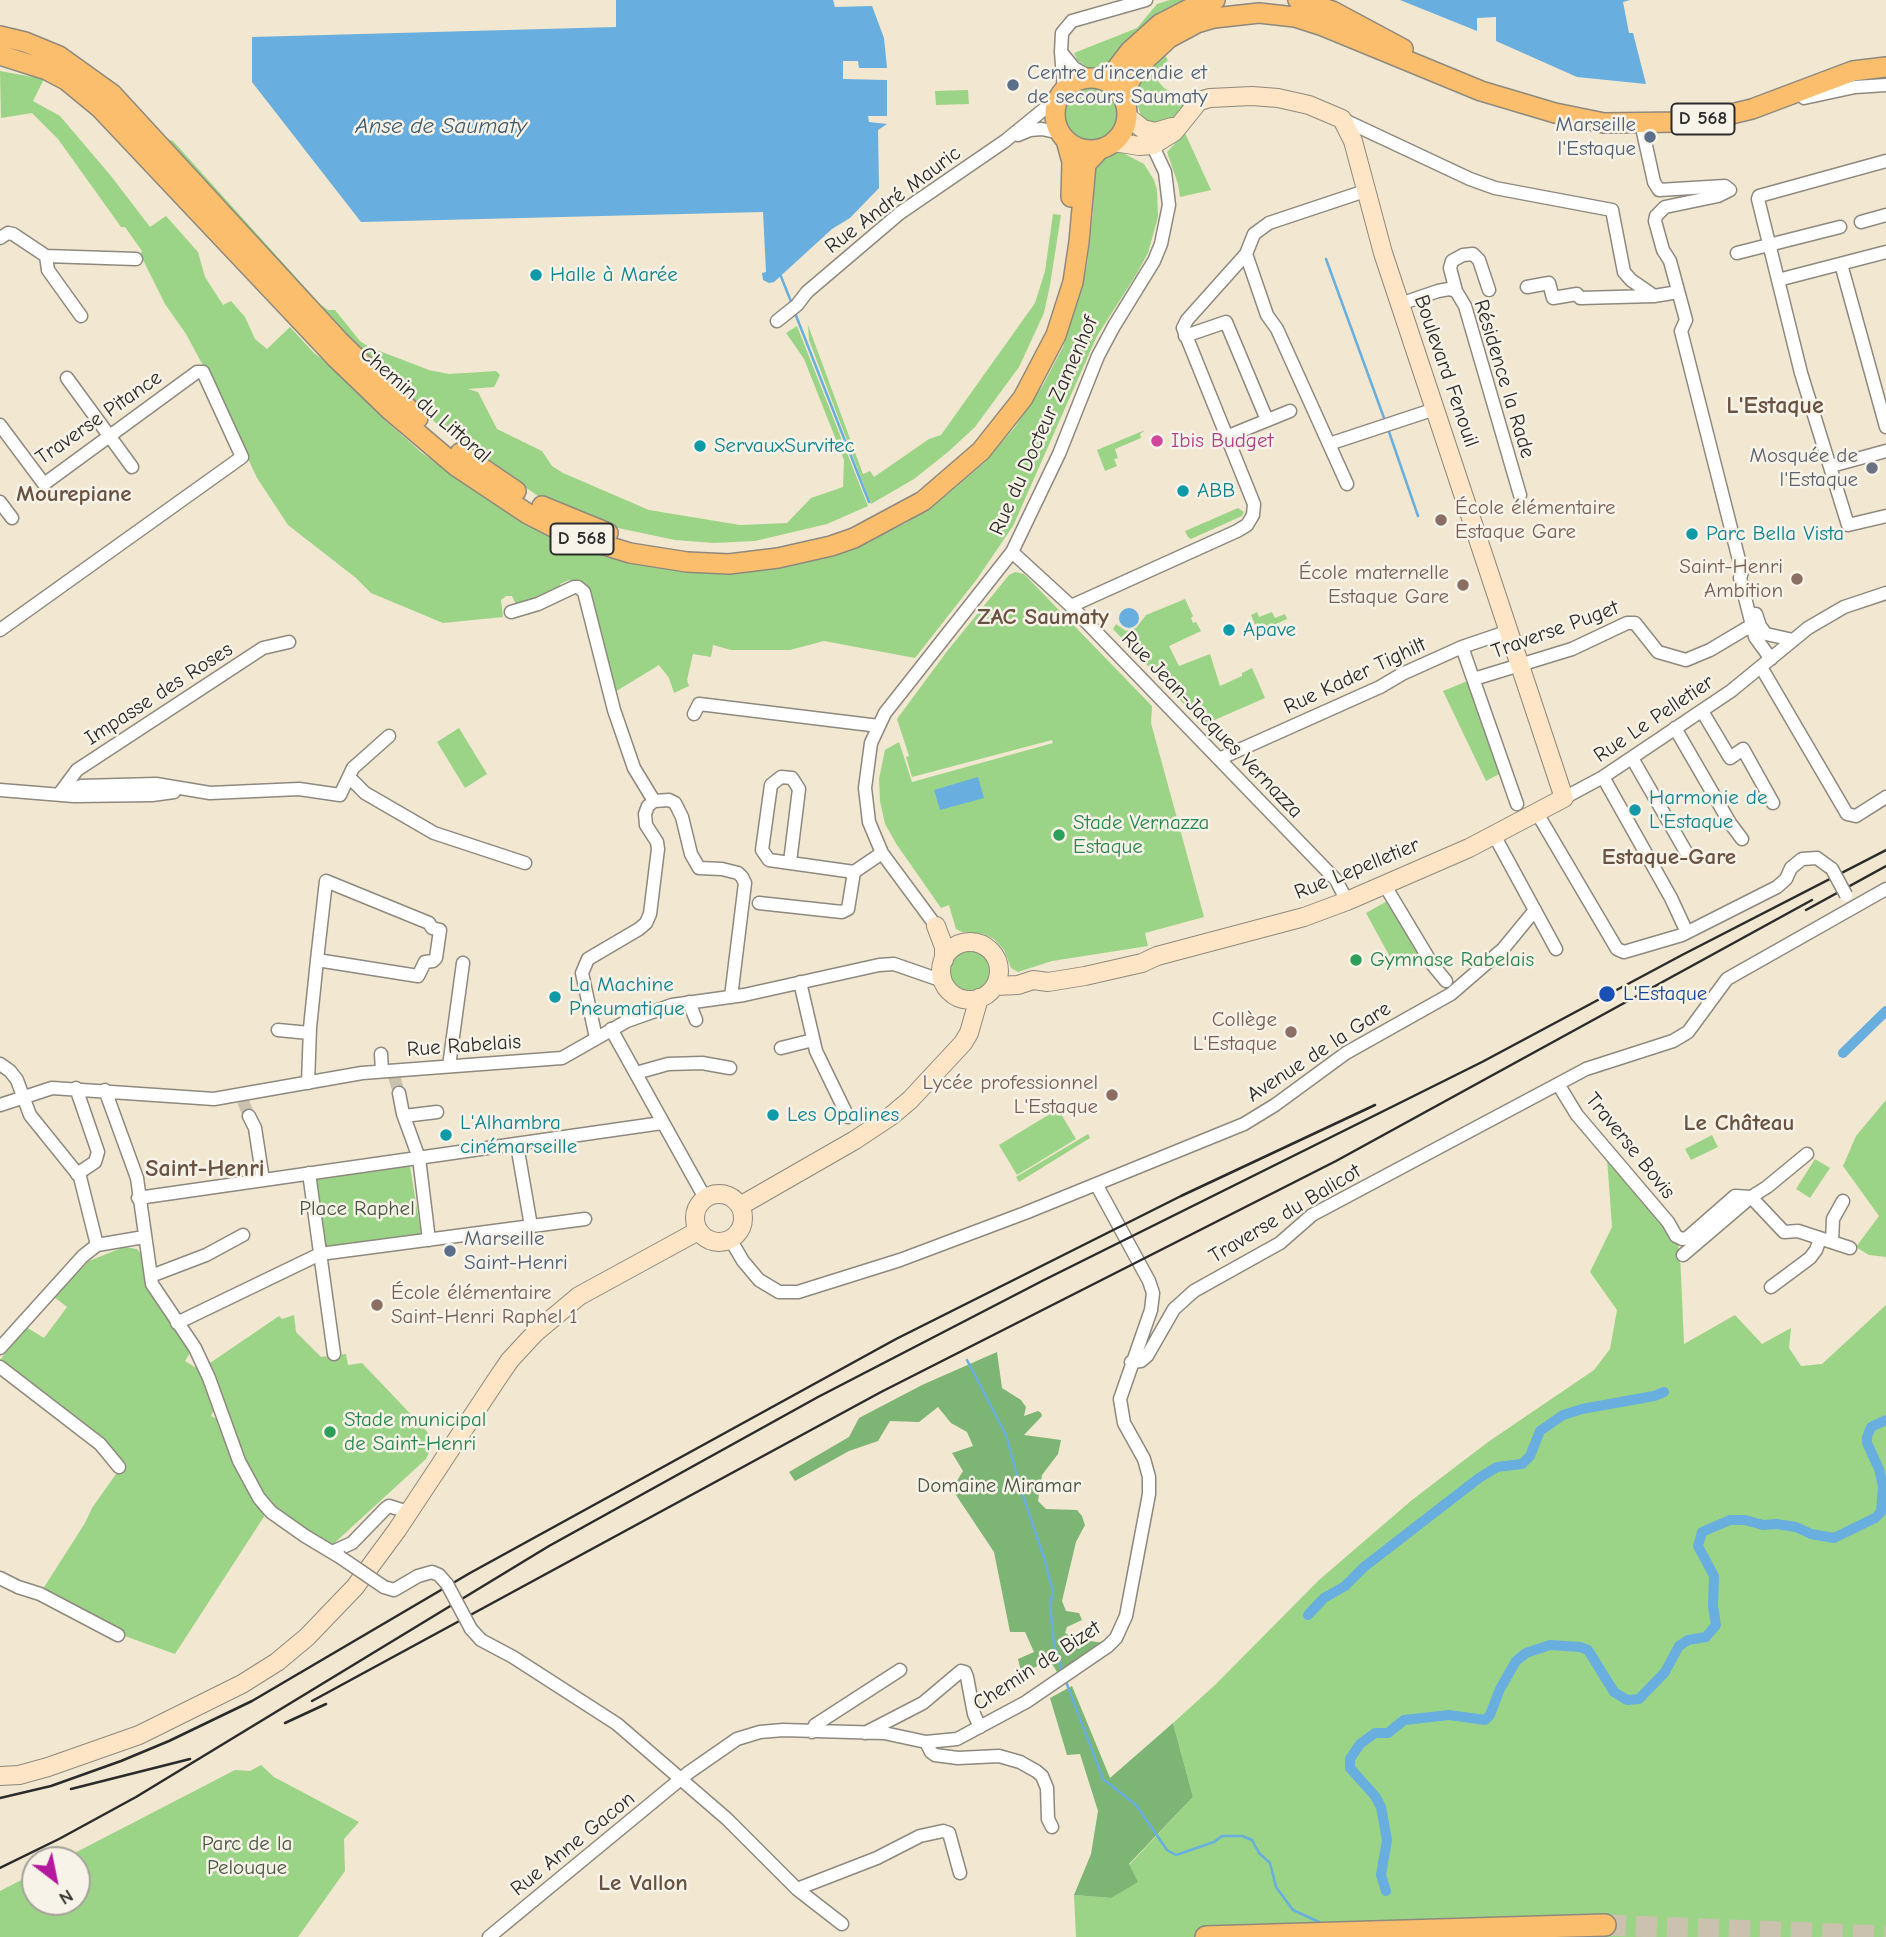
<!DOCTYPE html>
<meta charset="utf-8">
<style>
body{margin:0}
#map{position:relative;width:1886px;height:1937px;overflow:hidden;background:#f2e7d0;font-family:"Comic Neue",sans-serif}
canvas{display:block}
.north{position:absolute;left:21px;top:1846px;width:70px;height:70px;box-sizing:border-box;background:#f7f3e8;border:2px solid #a5a39c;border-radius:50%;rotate:148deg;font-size:19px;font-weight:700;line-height:28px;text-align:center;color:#2b2b2b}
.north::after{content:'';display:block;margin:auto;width:24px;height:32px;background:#b5179e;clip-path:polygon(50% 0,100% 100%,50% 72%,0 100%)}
</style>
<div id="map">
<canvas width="1886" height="1937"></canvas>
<div class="north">N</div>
</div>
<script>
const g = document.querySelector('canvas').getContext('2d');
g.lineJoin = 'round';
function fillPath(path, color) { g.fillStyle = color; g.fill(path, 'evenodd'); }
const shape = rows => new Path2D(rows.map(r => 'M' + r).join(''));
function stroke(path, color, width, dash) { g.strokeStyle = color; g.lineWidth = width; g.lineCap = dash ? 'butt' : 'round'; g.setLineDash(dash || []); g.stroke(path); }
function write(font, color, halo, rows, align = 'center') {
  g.font = font + ' "Comic Neue",sans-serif'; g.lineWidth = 5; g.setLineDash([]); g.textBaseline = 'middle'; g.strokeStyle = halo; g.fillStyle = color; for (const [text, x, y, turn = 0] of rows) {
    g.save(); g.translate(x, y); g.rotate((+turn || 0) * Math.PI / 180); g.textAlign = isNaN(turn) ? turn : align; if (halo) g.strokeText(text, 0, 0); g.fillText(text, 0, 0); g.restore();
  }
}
fillPath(shape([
 [1170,0,1188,0,1140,28,1112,64,1107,67,1088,68,1077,60,1074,53,1137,28,1157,4],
 [1164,54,1168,60,1157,74,1158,81,1164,88,1187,101,1170,122,1164,124,1143,121,1136,101,1137,87,1143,75],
 [0,71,44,79,33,101,60,116,111,176,150,227,166,216,198,252,205,277,223,305,231,301,245,317,255,339,267,349,290,327,314,353,330,365,387,422,422,453,480,494,546,534,575,547,605,557,681,571,720,574,756,571,824,558,847,550,906,523,943,498,984,463,1015,427,1043,385,1063,347,1087,265,1093,213,1094,167,1099,161,1113,153,1121,152,1144,164,1154,180,1157,190,1158,217,1148,253,1136,275,1097,336,1013,526,977,579,915,658,824,641,790,650,731,650,713,645,711,657,693,654,687,680,689,686,674,693,669,678,659,665,615,692,586,589,569,580,560,584,562,590,517,607,512,596,506,596,501,600,503,617,443,623,371,593,356,578,288,525,257,478,213,384,186,334,165,304,140,254,142,251,125,227,121,227,58,139,32,113,1,118],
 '1064 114a28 28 0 1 1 56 0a28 28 0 1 1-56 0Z',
 [968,90,969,104,936,105,935,91],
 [1185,133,1211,190,1180,197,1178,184,1167,152],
 [167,139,173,141,321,305,328,310,335,310,360,341,369,347,429,370,449,374,496,371,500,375,494,387,468,389,478,392,497,429,542,451,552,466,563,473,649,510,740,525,787,523,811,498,843,487,844,460,804,359,786,333,797,326,868,506,827,524,755,541,714,543,675,540,618,528,591,520,538,496,445,431,410,400,362,349,344,334],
 [1053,214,1061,215,1050,285,1044,313,1019,367,975,427,948,452,914,479,871,504,809,340,808,325,863,474,870,471,874,477,929,439,941,435,1035,303,1045,271],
 [1145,430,1140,434,1141,438,1115,449,1118,458,1114,459,1117,466,1105,471,1097,450],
 [1238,508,1244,512,1242,516,1191,539,1188,537,1185,531],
 [1015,572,1024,574,1152,706,1151,723,1204,917,1145,933,1148,946,1052,961,1018,972,1011,968,1004,950,994,939,984,934,962,932,956,929,949,905,941,908,897,845,885,824,880,801,879,779,885,750,899,742,912,782,1053,743,1052,740,912,777,906,757,909,756,897,719,948,650,1009,575],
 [1185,599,1193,616,1191,618,1193,623,1196,622,1201,631,1169,646,1179,666,1210,654,1220,686,1242,676,1242,673,1252,668,1265,698,1210,722,1219,741,1113,629,1116,624,1126,631,1136,628,1146,615],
 [1257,612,1259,617,1272,612,1275,618,1285,614,1287,619,1258,632,1251,615],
 [1470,680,1503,772,1486,781,1443,691],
 [459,728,487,774,465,788,437,742],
 [1389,900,1420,955,1396,968,1366,913],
 '950 971a20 20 0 1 1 40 0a20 20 0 1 1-40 0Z',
 [1886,1100,1886,1257,1869,1255,1856,1247,1879,1216,1843,1166,1856,1136],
 [1058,1109,1076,1139,1017,1175,999,1145],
 [1088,1134,1090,1138,1019,1182,1016,1177],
 [1712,1135,1718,1147,1691,1160,1685,1149],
 [1607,1158,1673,1226,1680,1253,1684,1344,1735,1315,1762,1344,1791,1328,1789,1348,1801,1366,1822,1364,1886,1305,1886,1937,1076,1937,1074,1895,1111,1898,1137,1881,1129,1865,1193,1797,1173,1723,1215,1685,1319,1580,1412,1500,1488,1442,1594,1370,1610,1349,1617,1310,1590,1272,1612,1227],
 [1815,1159,1830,1168,1810,1198,1796,1189],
 [410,1166,421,1234,419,1235,326,1247,317,1179],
 [124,1247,137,1249,144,1258,191,1351,185,1361,203,1372,216,1405,211,1416,222,1421,267,1512,175,1654,119,1634,41,1592,85,1523,92,1508,121,1467,0,1364,0,1360,26,1327,44,1338,67,1307,54,1297,89,1261],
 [294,1315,296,1332,321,1357,346,1354,348,1365,362,1363,422,1426,428,1433,432,1446,426,1459,329,1548,273,1509,254,1481,207,1365,279,1316,282,1319],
 [261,1765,274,1777,359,1822,344,1839,345,1871,298,1937,0,1937,0,1891,35,1873,35,1902,77,1902,77,1860,61,1860,235,1770,250,1771]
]), '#9cd487');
fillPath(shape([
 [997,1352,1002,1388,1021,1400,1026,1407,1024,1416,1038,1411,1041,1413,1042,1416,1024,1435,1061,1440,1058,1454,1042,1475,1038,1501,1046,1509,1077,1510,1082,1516,1085,1525,1076,1542,1062,1601,1066,1611,1079,1613,1082,1620,1067,1627,1065,1633,1076,1639,1104,1643,1086,1656,1057,1672,1049,1659,1022,1675,1018,1659,1034,1652,1025,1632,1010,1632,994,1552,952,1489,963,1471,952,1453,973,1446,967,1432,951,1423,938,1407,919,1422,890,1421,878,1441,849,1451,795,1481,789,1472,849,1437,859,1418,922,1385],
 [1072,1686,1110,1778,1173,1723,1193,1797,1129,1864,1138,1882,1111,1898,1074,1895,1091,1854,1098,1811,1080,1754,1067,1755,1050,1698]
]), '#7db674');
fillPath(shape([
 [616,0,833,0,835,7,872,6,884,38,887,68,859,68,858,61,843,61,843,79,887,80,887,116,868,116,869,122,887,124,878,130,879,188,850,218,832,229,774,282,769,283,763,280,762,273,766,272,763,212,361,222,252,82,252,37,616,27],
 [1400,0,1630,0,1623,2,1629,33,1633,33,1646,84,1577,77,1496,41,1496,17,1477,18,1477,31],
 '1119 618a10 10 0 1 1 20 0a10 10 0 1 1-20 0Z',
 [978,777,984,798,940,810,934,790]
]), '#68aede');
stroke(shape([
 [1326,259,1384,418],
 [780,274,792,304],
 [795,313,869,502],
 [1388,429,1418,516],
 [967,1360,1006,1435,1021,1490,1044,1558,1053,1591,1050,1605,1054,1644,1063,1673],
 [1065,1679,1103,1779,1136,1805,1167,1850,1176,1855,1214,1842,1222,1836,1242,1836,1252,1840,1259,1853,1270,1863,1276,1887,1293,1910,1319,1922]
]), '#68aede', 2.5);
stroke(shape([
 [1843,1053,1886,1011],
 [1308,1615,1324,1598,1345,1586,1364,1567,1479,1478,1497,1467,1522,1464,1530,1456,1540,1431,1563,1415,1582,1409,1654,1396,1664,1392],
 [1386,1891,1381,1875,1387,1840,1381,1807,1375,1796,1350,1768,1350,1759,1360,1744,1375,1733,1388,1733,1404,1720,1449,1715,1485,1720,1490,1715,1500,1689,1516,1661,1526,1653,1550,1645,1580,1647,1588,1650,1614,1692,1627,1700,1639,1699,1665,1672,1679,1646,1688,1640,1706,1637,1716,1625,1713,1606,1714,1576,1698,1546,1702,1532,1730,1520,1745,1520,1763,1525,1776,1524,1796,1527,1811,1534,1834,1538,1875,1518,1881,1512,1883,1486,1879,1469,1867,1443,1867,1437,1871,1427,1886,1420]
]), '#68aede', 10);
stroke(shape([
 [394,1076,399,1093],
 [243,1101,249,1116]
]), '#cac1af', 12, [12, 6]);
stroke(shape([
 [1605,1925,1886,1936]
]), '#cac1af', 21, [21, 10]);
const street = shape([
 [1061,52,1062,33,1072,21,1146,0],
 [1064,90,1061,52,1074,68,1089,77],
 [1804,98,1855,87,1886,85],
 [1342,119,1470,179,1495,188,1612,210,1624,272,1631,280,1654,296,1678,292],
 [1641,123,1654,182,1659,190,1725,186,1730,190,1718,196,1665,207,1656,216,1655,221,1663,250,1670,261,1686,320,1681,331,1739,560,1742,572,1740,578,1755,637,1771,659],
 [1018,135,1030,130,1042,129,1060,133],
 [1886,161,1759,196,1758,199,1801,373,1848,525,1886,516],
 [1861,222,1886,215],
 [0,238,8,233,13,234,46,256],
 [1737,253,1840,227],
 [46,256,136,259],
 [46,256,48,270,81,316],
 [1841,264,1886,427],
 [1778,280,1886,252],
 [1527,287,1549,283,1553,298,1577,294,1580,298,1654,296],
 [1456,291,1450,268,1452,261,1463,255,1473,254,1479,260,1489,290],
 [1400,304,1438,291,1449,289,1456,291,1465,306,1520,495],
 [777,321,797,305,807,292,900,213,1005,141,1059,97],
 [1185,336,1226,322,1267,420],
 [67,378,132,467],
 [0,425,44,484,197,372,203,372,242,457,0,630],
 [1226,437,1290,411],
 [1329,444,1435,409],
 [1831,466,1886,451],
 [1347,484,1277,329,1267,315,1246,254,1254,234,1269,223,1368,190],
 [0,502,12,518],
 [1012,552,1071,606,1336,880,1347,901],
 [1071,606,1237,531,1247,525,1253,515,1254,504,1183,328,1187,320,1246,254],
 [511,612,538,604,574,587,578,587,584,592,614,710,634,768,654,801,648,806,645,814,646,825,657,842,658,849,650,914,646,923,639,929,588,959,582,973,596,1038],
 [1756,614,1760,626,1766,634,1793,640],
 [1462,647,1517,804],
 [1761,667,1847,814,1856,816,1886,797],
 [1474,679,1572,649,1627,623,1635,623,1658,652,1686,660,1710,650,1752,625],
 [1702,711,1730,758,1743,749,1773,803],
 [694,714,699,704,879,726],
 [1675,728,1730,823,1742,839],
 [1632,758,1686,852],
 [1219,759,1380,687,1402,674,1462,647,1509,631],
 [349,777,365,793,434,833,525,863],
 [1603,777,1671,898,1684,926],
 [0,790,74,796,152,795,174,792],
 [60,793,77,770,263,648,289,642],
 [60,794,81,786,156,784,210,793,299,789,340,795,353,768,389,736],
 [1564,798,1603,777,1731,691,1808,628,1844,607,1886,593],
 [654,801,669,800,675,803,682,817,691,854,699,868,722,869,738,873,742,877,745,883,731,997],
 [1537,813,1617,949,1624,952,1682,935,1777,887,1786,879,1791,868,1802,859,1817,858,1832,869],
 [1494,835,1556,949],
 [790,862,799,789,792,778,781,777,771,785,762,850,769,860,854,872,882,853],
 [1384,884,1432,964,1446,981],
 [759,903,842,912,848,909,854,872],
 [936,926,882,853,869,822,865,788,871,743,885,713,1012,552,1059,454,1098,356,1114,326,1154,261,1161,244,1169,205,1165,172,1149,138],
 [800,982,816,1051,848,1117],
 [689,1002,696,1020],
 [611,1029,705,1198],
 [278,1030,309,1033],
 [781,1048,813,1040],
 [381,1054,382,1071],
 [0,1064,10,1071,17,1080,30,1115,80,1177,97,1245],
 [449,1066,463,963],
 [636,1073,668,1064,702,1063,730,1068],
 [308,1083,310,1028,317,960,326,881,429,923,432,928,440,930,436,958,433,961,425,962,418,976,317,960],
 [76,1088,98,1152,95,1162,77,1174],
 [105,1090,137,1178,152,1284,195,1348,209,1378,239,1461,259,1498,271,1512,305,1536,340,1557],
 [399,1093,403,1114,419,1158,429,1240],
 [0,1105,52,1088,214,1099,362,1073,562,1058,627,1021,672,1005,744,995,879,965,894,964,943,981],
 [249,1116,255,1128,263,1180],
 [404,1116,437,1112],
 [517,1145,531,1226],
 [309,1173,334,1354],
 [1751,1197,1735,1196,1687,1238,1682,1239,1676,1236,1668,1222,1577,1115,1558,1084,1586,1069,1673,1041,1688,1032,1727,979,1886,889],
 [1751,1197,1784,1232,1798,1231,1850,1248],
 [138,1198,662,1123],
 [730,1239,743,1261,759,1280,779,1292,798,1292,900,1260,1025,1213,1244,1124,1275,1105,1346,1053,1451,994,1503,949,1535,910],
 [1832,1242,1833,1219,1843,1201],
 [1683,1255,1751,1197,1767,1187,1807,1154],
 [151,1276,206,1255,243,1235],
 [1771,1287,1810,1258,1816,1250,1820,1239],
 [177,1323,320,1254,585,1219],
 [0,1348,83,1256,97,1245,144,1237],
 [1131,1362,1141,1361,1147,1356,1174,1309,1194,1291,1280,1243,1312,1215,1558,1084],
 [0,1367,100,1444,119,1467],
 [332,1552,352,1543,386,1508,389,1506,408,1512],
 [0,1578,18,1587,40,1594,118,1635],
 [384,1587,394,1590,418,1576,432,1572,439,1575,447,1584],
 [471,1629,481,1640,513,1657,617,1724,727,1819,797,1889,842,1924],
 [812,1732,815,1725,900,1670],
 [865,1733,923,1703,961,1671,965,1672,967,1677,974,1714,980,1727],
 [926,1742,931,1752,935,1755,958,1758,999,1756,1020,1762,1036,1771,1042,1776,1047,1788,1048,1819,1052,1827],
 [797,1889,877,1858,920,1836,943,1831,949,1833,960,1873],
 [489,1937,688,1773,737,1739,760,1732,783,1730,884,1733,926,1742,957,1739,1026,1702,1108,1646,1116,1638,1126,1616,1149,1494,1149,1477,1144,1459,1124,1423,1120,1399,1151,1310,1153,1293,1149,1281,1096,1184]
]);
const secondary = shape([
 [1128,117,1143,129,1155,132,1172,127],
 [936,926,944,947,944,960],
 '941 971a29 29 0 1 1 58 0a29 29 0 1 1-58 0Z',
 [995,986,1018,985,1033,980,1048,982,1085,976,1142,963,1157,956,1304,917,1347,901,1469,848,1564,798,1383,253,1353,141,1342,119,1309,105,1278,98,1252,96,1210,98,1199,101,1174,132,1153,145,1139,146,1114,142],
 '695 1218a24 24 0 1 1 48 0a24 24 0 1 1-48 0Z',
 [740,1206,855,1140,891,1116,910,1100,963,1043,969,1033,979,998],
 [0,1776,19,1775,48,1767,139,1735,242,1684,277,1662,307,1637,355,1587,397,1530,497,1379,510,1360,536,1332,579,1296,698,1231]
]);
const primary = shape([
 [1298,0,1332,11,1403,49],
 [0,36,25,42,59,56,112,94,339,341,418,418],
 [0,55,47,70,66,80,100,108,336,358,390,410,456,466,528,514,565,533,630,553,687,562,729,564,778,558,831,546,854,538,923,501,981,451,1023,398,1056,335,1073,282,1079,242,1086,164,1100,149],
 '1055 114a36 36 0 1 1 72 0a36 36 0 1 1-72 0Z',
 [1107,81,1130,51,1160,24,1191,8,1215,0],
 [1123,96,1131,79,1142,63,1169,38,1197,23,1214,18,1259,13,1295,17,1323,26,1481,91,1555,113,1604,123,1679,122,1727,115,1752,109,1853,71,1886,67],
 [1066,140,1072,162,1071,197],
 [460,453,516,491],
 [542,506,608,533]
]);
const highway = shape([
 [1206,1937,1605,1925]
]);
stroke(street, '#8e897e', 15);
stroke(secondary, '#8e897e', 20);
stroke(primary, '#8e897e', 22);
stroke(highway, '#8e897e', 24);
stroke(street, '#fff', 12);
stroke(secondary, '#fde5c5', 18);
stroke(primary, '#fabe6d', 19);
stroke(highway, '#fabe6d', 21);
stroke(shape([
 [1806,910,1886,866],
 [312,1701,881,1392,1336,1161,1812,900],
 [285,1723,326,1704],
 [71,1789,190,1759],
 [0,1798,51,1786,121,1761,169,1741,252,1701,470,1573,896,1339,1181,1196,1375,1105],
 [0,1868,59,1839,136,1797,549,1546,818,1397,1044,1280,1482,1062,1682,955,1886,850]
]), '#2b2b2b', 2.5);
const streetBridge = shape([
 [1832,869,1846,895],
 [340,1557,384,1587],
 [447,1584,471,1629]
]);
stroke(streetBridge, '#8e897e', 15, []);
stroke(streetBridge, '#fff', 12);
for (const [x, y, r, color] of [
 [1013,85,7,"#5c6f8a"],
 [1650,137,7,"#5c6f8a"],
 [536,275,7,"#0f9aa8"],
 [1157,441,7,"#d1479c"],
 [700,446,7,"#0f9aa8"],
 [1872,468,7,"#6b7280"],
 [1183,491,7,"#0f9aa8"],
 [1441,520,7,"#8d6e63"],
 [1692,534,7,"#0f9aa8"],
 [1797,579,7,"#8d6e63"],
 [1463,585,7,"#8d6e63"],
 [1229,630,7,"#0f9aa8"],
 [1635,810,7,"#0f9aa8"],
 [1059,835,7,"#2e9e5b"],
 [1356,960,7,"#2e9e5b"],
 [1607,994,9,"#1a4fb4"],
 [555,997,7,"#0f9aa8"],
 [1291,1032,7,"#8d6e63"],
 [1112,1095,7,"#8d6e63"],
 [773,1115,7,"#0f9aa8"],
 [446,1135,7,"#0f9aa8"],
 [450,1251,7,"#5c6f8a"],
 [377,1305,7,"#8d6e63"],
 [330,1432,7,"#2e9e5b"]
]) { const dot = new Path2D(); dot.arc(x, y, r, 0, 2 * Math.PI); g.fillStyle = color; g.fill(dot); stroke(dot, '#f7f3e8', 2.5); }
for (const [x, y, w] of [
 [1703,119,63],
 [582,539,63]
]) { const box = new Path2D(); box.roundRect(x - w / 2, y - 15.5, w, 31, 5); g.fillStyle = '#f7f3e8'; g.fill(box); stroke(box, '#2b2b2b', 2); }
write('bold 19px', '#2b2b2b', null, [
 ["D 568",1703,119],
 ["D 568",582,539]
]);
write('21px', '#4e5e75', '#f7f3e8', [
 ["Centre d’incendie et",1027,73],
 ["de secours Saumaty",1027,97],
 ["Marseille",1636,125,"right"],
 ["l'Estaque",1636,149,"right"],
 ["Marseille",464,1239],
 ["Saint-Henri",464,1263]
], 'left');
write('21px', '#2b2b2b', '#f7f3e8', [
 ["Rue André Mauric",893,200,-37],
 ["Boulevard Fenouil",1446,371,71],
 ["Résidence la Rade",1504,379,73],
 ["Chemin du Littoral",425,405,41],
 ["Traverse Pitance",99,418,-35],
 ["Rue du Docteur Zamenhof",1044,426,-66],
 ["Traverse Puget",1555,630,-20],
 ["Rue Kader Tighilt",1355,676,-25],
 ["Impasse des Roses",159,694,-33],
 ["Rue Le Pelletier",1654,719,-34],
 ["Rue Jean-Jacques Vernazza",1212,725,46],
 ["Rue Lepelletier",1357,869,-22],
 ["Rue Rabelais",464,1046,-4],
 ["Avenue de la Gare",1319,1052,-33],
 ["Traverse Bovis",1630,1146,51],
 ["Traverse du Balicot",1285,1214,-31],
 ["Chemin de Bizet",1037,1666,-33],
 ["Rue Anne Gacon",573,1844,-39]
]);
write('21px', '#0d838f', '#f7f3e8', [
 ["Halle à Marée",550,275],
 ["ServauxSurvitec",714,446],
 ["ABB",1197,491],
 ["Parc Bella Vista",1706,534],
 ["Apave",1243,630],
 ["Harmonie de",1649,798],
 ["L'Estaque",1649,822],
 ["La Machine",569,985],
 ["Pneumatique",569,1009],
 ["Les Opalines",787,1115],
 ["L'Alhambra",460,1123],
 ["cinémarseille",460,1147]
], 'left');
write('21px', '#b23c85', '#f7f3e8', [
 ["Ibis Budget",1171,441]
], 'left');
write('21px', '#5b616d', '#f7f3e8', [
 ["Mosquée de",1858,456],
 ["l'Estaque",1858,480]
], 'right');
write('21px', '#785e54', '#f7f3e8', [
 ["École élémentaire",1455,508,"left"],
 ["Estaque Gare",1455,532,"left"],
 ["Saint-Henri",1783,567],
 ["Ambition",1783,591],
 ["École maternelle",1449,573],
 ["Estaque Gare",1449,597],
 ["Collège",1277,1020],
 ["L'Estaque",1277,1044],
 ["Lycée professionnel",1098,1083],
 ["L'Estaque",1098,1107],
 ["École élémentaire",391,1293,"left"],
 ["Saint-Henri Raphel 1",391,1317,"left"]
], 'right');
write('21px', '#27864d', '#f7f3e8', [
 ["Stade Vernazza",1073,823],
 ["Estaque",1073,847],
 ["Gymnase Rabelais",1370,960],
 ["Stade municipal",344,1420],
 ["de Saint-Henri",344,1444]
], 'left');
write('21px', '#164399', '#f7f3e8', [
 ["L'Estaque",1623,994]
], 'left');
write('21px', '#475542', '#f7f3e8', [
 ["Place Raphel",357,1209],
 ["Domaine Miramar",999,1486],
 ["Parc de la",247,1844],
 ["Pelouque",247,1868]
]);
write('italic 23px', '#40596a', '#f7f3e8', [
 ["Anse de Saumaty",441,126]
]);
write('bold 23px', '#695241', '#f7f3e8', [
 ["Mourepiane",74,494],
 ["ZAC Saumaty",1043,617],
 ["Estaque-Gare",1669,857],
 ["Le Château",1739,1123],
 ["Le Vallon",643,1883]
]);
write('bold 24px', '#695241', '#f7f3e8', [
 ["L'Estaque",1775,406],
 ["Saint-Henri",205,1169]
]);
</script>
